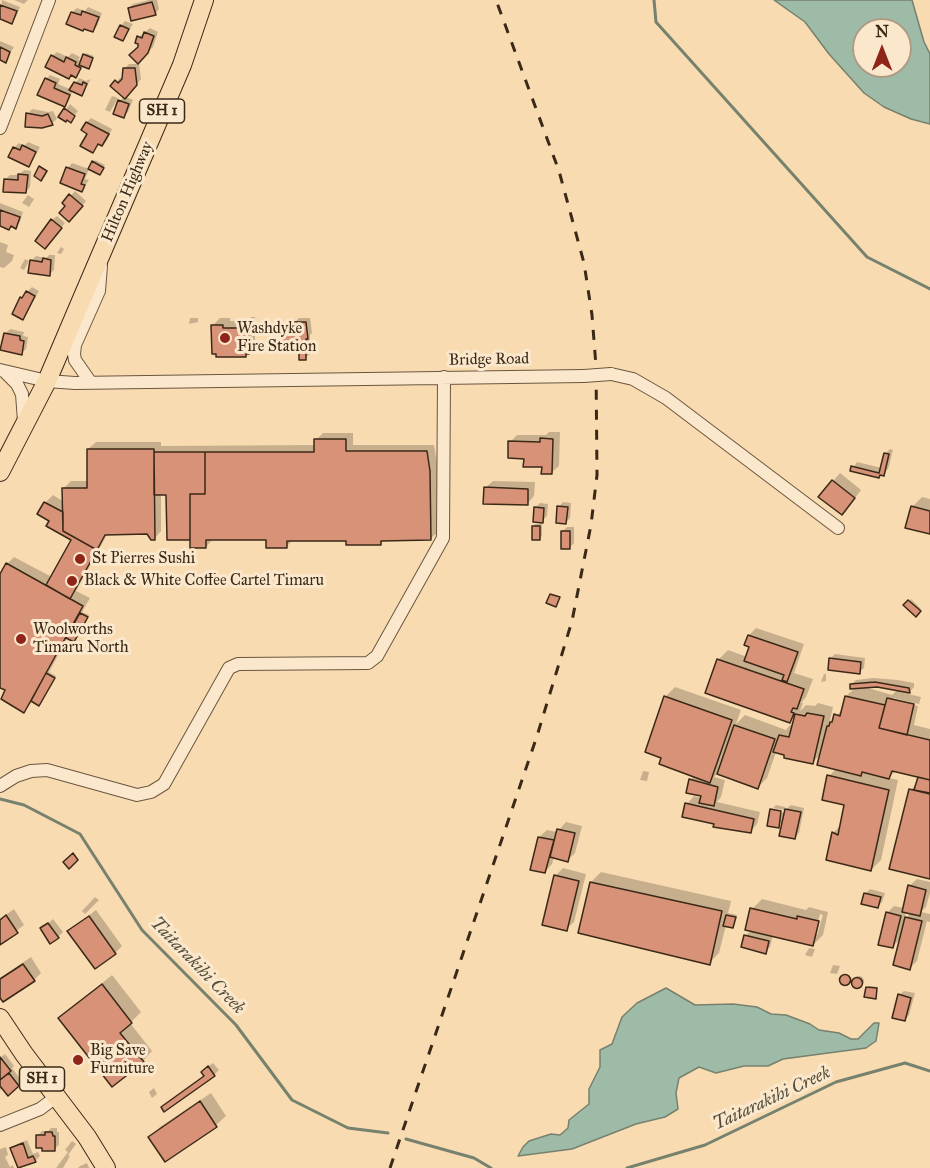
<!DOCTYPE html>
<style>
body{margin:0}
#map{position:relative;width:930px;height:1168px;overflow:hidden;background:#f9dbb1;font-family:"IM FELL Great Primer",serif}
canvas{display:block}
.north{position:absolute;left:852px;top:18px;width:60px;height:60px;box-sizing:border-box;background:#fbe8cc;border:2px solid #ae9c84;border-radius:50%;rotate:0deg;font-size:16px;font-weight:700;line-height:24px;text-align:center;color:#3a2917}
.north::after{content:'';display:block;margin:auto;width:21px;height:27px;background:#8f2418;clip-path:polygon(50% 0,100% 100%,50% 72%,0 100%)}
</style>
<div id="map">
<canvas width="930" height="1168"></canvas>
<div class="north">N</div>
</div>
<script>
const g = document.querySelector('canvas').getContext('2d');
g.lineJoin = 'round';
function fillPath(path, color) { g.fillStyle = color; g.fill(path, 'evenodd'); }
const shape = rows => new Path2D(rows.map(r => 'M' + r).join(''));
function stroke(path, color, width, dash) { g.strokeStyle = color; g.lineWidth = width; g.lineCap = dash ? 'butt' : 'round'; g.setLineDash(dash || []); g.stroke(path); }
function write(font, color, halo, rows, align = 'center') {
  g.font = font + ' "IM FELL Great Primer",serif'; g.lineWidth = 6; g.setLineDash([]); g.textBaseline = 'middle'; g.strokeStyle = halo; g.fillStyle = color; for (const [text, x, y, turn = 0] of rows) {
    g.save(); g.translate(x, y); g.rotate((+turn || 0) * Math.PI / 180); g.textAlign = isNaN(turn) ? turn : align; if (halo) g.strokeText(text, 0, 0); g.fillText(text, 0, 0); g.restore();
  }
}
const water = shape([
 [774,0,912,0,924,42,930,54,930,124,911,119,884,107,864,93,829,54,805,22,774,0],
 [864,30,900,30,900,66,864,66,864,30],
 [666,988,695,1005,733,1004,757,1007,771,1014,786,1015,810,1024,819,1030,839,1033,851,1039,858,1039,874,1023,879,1023,876,1041,866,1048,783,1059,768,1066,744,1066,716,1073,699,1067,679,1078,676,1093,678,1109,665,1117,636,1124,572,1149,518,1156,523,1147,529,1141,551,1134,560,1135,568,1128,569,1120,589,1104,589,1089,600,1067,600,1050,612,1044,622,1017,637,1003,666,988]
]);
fillPath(water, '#9ebba8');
stroke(water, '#76816e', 1.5);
fillPath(shape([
 [2,0,20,7,16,17,12,22,0,17],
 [14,0,28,0,24,4],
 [149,0,157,0,159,9,155,14,129,8,133,4],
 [88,7,102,13,97,26,92,31,72,12,77,8,85,11],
 [125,21,133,24,123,40,121,26],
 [150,28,158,32,153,47,138,62,141,44,139,37],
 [0,41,14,47,5,61,0,58],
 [57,52,68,57,72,53,80,57,78,60,82,61,86,53,94,56,90,65,83,65,76,76,72,74,69,77,52,56],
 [129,64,139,64,141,79,126,97,133,100,128,112,123,116,115,113,120,101,124,96,112,86,121,77,123,79,124,69],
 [50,75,60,79,58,84,72,90,79,78,86,81,91,79,81,94,73,90,69,100,65,105,46,79],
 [112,96,118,98,110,112,105,110],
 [70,104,78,111,70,121,60,117],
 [32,109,48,112,53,111,57,119,52,123,28,114],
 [91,118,112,129,107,140,102,145,99,143,93,151,87,122],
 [28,142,40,147,33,160,29,165,14,148,19,143,24,146],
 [95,160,105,165,102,172,94,162],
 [72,163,89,169,85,179,89,180,82,190,68,168],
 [24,170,31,171,30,187,26,192,6,179,10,175,19,175],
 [75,191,86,201,74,215,64,203],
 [28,195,34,199,29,207,22,203],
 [0,203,23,212,20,222,15,227,12,225,9,228,0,225],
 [57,216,65,223,49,243,52,220],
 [0,242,8,245,6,252,14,255,12,261,4,268,0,267],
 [61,247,64,249,61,254,57,253],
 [49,255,55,255,54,270,49,275,31,261,36,256,46,258],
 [25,259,29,261,24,270,20,268],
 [32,287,39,291,27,313,23,318,21,298],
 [251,317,255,317,255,345,245,355,213,325,220,318,230,318,230,321,248,321],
 [190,318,198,318,198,322,189,324],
 [299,318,310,318,312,333,310,335,310,354,305,358,300,343,285,333,289,329,294,329,294,323],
 [10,329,24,332,23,336,28,337,26,349,21,353,5,334],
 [549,432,560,432,559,466,551,473,543,466,525,457,510,442,517,435,546,435],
 [323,433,353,433,353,445,434,445,437,463,438,532,430,539,384,539,380,543,348,539,294,539,286,547,268,539,213,539,206,547,191,539,168,494,161,494,161,531,154,539,148,533,108,533,76,591,90,598,82,612,89,615,76,639,68,637,49,672,56,676,41,703,39,704,33,701,24,711,7,690,0,686,0,577,7,564,14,557,52,577,73,539,51,520,39,514,45,503,53,495,64,502,64,488,71,481,88,481,88,449,96,442,161,442,161,446,316,445,316,440],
 [890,449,893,450,888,469,878,477,852,470,857,462,882,468,885,454],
 [840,473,861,490,849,506,833,481],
 [493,481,535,482,534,496,527,504,485,488],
 [922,497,930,499,930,533,912,507],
 [563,502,571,503,570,518,565,523,559,507],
 [540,503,548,504,547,516,542,521,535,508],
 [535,524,542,524,542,536,540,538,534,526],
 [567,527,574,527,574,543,569,548,562,532],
 [911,599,921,609,916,615,905,605],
 [756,628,804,644,794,673,813,679,806,697,801,703,803,703,800,711,806,705,815,706,818,703,833,707,829,725,844,707,846,696,856,687,851,684,856,680,873,678,898,680,914,683,914,687,908,694,921,697,919,704,893,698,893,701,918,706,914,725,930,729,930,877,911,790,917,783,921,776,896,770,889,778,898,780,881,860,871,870,833,833,842,824,846,804,829,776,837,768,821,754,813,762,776,752,767,778,757,788,718,773,714,777,725,780,721,797,717,802,760,812,757,824,750,832,716,823,687,804,694,796,702,798,702,795,690,780,695,775,665,697,675,687,741,710,736,724,745,715,786,730,790,725,793,726,796,715,790,721,718,660,728,650,747,657,751,646,749,635],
 [865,687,890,687,898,689,892,695],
 [835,654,865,658,864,668,859,672,831,658],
 [824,674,826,674,826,681,821,682],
 [643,771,649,772,647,781,640,780],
 [776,805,785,807,785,810,773,808],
 [791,805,804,808,799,833,794,838,784,820,778,826,771,810,773,808,773,811,789,814,785,810],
 [566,822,582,826,575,853,568,860,554,857,552,864,545,872,539,837,547,830,557,832],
 [563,868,586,874,574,922,566,929,556,875],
 [601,872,731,901,728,913,737,915,734,925,733,926,726,925,719,953,709,963,591,882],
 [917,879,930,882,930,893,926,907,921,912,930,914,930,922,927,921,917,961,910,968,901,938,892,947,887,913,894,906,904,908,909,886],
 [906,911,911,912,905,919],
 [870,889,885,893,882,902,878,906,865,894],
 [95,897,99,900,85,914,82,911],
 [762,899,806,910,809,907,828,912,823,935,813,945,773,935,770,947,765,952,745,936,752,930,752,909],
 [820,914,823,915,817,935,814,935],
 [14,909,24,925,0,943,0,919],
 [96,910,122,946,115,953,69,931],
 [53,919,63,932,58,937,42,929],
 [809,948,815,949,812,957,805,955],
 [31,957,41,973,34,980,0,995,0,978],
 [833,965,840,966,837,974,830,973],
 '841.5 979a4.5 4.5 0 1 1 9 0a4.5 4.5 0 1 1-9 0Z',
 [112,975,141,1012,130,1023,152,1051,143,1061,60,1018],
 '854 981a5 5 0 1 1 10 0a5 5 0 1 1-10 0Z',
 [869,986,878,987,875,997,867,988],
 [904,991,915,993,909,1015,905,1020,899,995],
 [5,1054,14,1066,12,1068,22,1081,8,1094,3,1087,0,1090,0,1058],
 [213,1063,219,1070,214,1075,164,1110,162,1107,167,1103,205,1076,207,1067],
 [154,1088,157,1094,152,1098,149,1092],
 [211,1093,226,1116,216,1125,166,1160,150,1137,160,1127],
 [51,1128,57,1128,57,1132,59,1132,59,1145,54,1149,37,1136,42,1131,48,1131],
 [27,1140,33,1154,38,1152,40,1156,35,1161,19,1167,12,1149,17,1144],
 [72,1141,76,1144,68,1155,70,1156,63,1168,56,1168,68,1152,65,1150],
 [6,1147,8,1155,5,1157,10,1167,13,1165,14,1168,0,1168,0,1149],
 [87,1163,89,1168,78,1168,80,1166]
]), '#0003');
stroke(shape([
 [654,0,656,22,867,257,930,289],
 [0,799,24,805,80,834,142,930,236,1025,292,1100,348,1128,388,1133],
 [406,1139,474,1158,491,1168],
 [627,1168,705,1145,836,1082,905,1063,930,1071]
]), '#76816e', 3);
const building = shape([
 [152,2,156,15,131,21,128,8,152,2],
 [0,5,17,11,12,24,0,19,0,5],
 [82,11,99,17,93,32,84,29,83,31,66,24,71,12,81,15,82,11],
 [120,25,129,29,123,41,114,37,120,25],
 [144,32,154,36,148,53,138,64,129,55,138,47,138,44,135,43,137,36,142,38,144,32],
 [0,47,10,52,6,63,0,60,0,47],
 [83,54,93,58,89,69,79,65,83,54],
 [51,55,64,62,66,57,76,62,75,65,81,68,76,78,71,75,69,79,45,67,51,55],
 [123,68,135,68,137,85,125,99,110,86,115,80,118,83,122,79,123,68],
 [45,78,56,83,54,88,70,95,65,107,37,95,45,78],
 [74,82,82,85,83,82,87,84,82,96,69,90,74,82],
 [118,100,129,104,124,118,113,114,118,100],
 [64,108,75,116,71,123,67,120,66,122,58,117,64,108],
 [26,113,42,116,48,114,53,125,42,128,25,127,26,113],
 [86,122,109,134,102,146,98,144,93,153,80,146,87,134,81,130,86,122],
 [22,145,36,152,29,167,8,157,13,147,20,150,22,145],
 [92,161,104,168,100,175,88,169,92,161],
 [39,166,47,171,41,181,34,176,39,166],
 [66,167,85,174,81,184,85,185,82,192,60,183,66,167],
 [18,174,28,175,26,193,3,192,4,179,18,180,18,174],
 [69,194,83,206,69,222,59,213,65,206,62,203,69,194],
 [0,210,20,217,16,229,11,226,9,230,0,226,0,210],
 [51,219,62,228,45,249,35,241,51,219],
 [43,258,51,260,50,276,28,273,30,260,42,262,43,258],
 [26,291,35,296,23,320,12,314,20,297,22,298,26,291],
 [292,322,306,322,308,339,306,339,306,360,299,360,299,344,283,344,283,333,293,333,292,322],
 [243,324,248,324,249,354,246,354,246,357,216,357,216,354,212,354,211,325,223,325,223,328,243,328,243,324],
 [4,333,20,336,20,340,24,341,22,355,0,350,4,333],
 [540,438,553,439,552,474,541,474,542,467,523,467,524,459,508,458,508,441,540,442,540,438],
 [314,439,346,439,346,451,427,451,430,471,431,540,381,541,381,545,346,545,346,541,287,541,287,548,266,548,266,540,206,540,206,548,190,548,190,494,205,494,205,452,314,452,314,439],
 [87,449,154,449,155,540,151,540,147,534,105,535,97,550,63,531,62,488,87,488,87,449],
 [154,452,205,452,205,494,190,494,190,540,167,540,166,495,154,495,154,452],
 [884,453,889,454,884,476,880,475,879,478,850,471,851,466,879,473,884,453],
 [832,480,855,498,842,515,818,497,832,480],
 [484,487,528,489,528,505,483,504,484,487],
 [44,502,63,512,63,531,97,550,70,599,46,585,71,540,46,526,49,521,37,514,44,502],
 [557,506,568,507,566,524,556,523,557,506],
 [911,506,930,511,930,534,905,528,911,506],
 [534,507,544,508,543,523,533,522,534,507],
 [532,526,540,526,540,540,532,540,532,526],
 [561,531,570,531,570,549,561,549,561,531],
 [6,563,83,606,24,713,1,699,5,690,0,688,0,574,6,563],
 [550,594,560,597,556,607,546,603,550,594],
 [908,600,921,611,916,617,903,605,908,600],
 [80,613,88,617,74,642,66,638,80,613],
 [748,635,798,652,787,682,782,680,784,675,744,661,749,647,744,645,748,635],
 [829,658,861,662,860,674,828,670,829,658],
 [717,659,804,689,797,709,793,708,791,712,794,713,790,723,705,693,717,659],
 [46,673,55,678,39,706,31,701,46,673],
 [875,682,909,688,910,693,877,687,850,689,850,684,875,682],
 [664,696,732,720,710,783,659,764,661,758,645,752,664,696],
 [845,696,885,705,879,728,930,740,930,780,892,771,889,779,862,772,861,776,817,765,827,726,829,726,830,722,832,722,834,714,840,716,845,696],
 [887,698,914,704,907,735,879,728,887,698],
 [807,713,824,716,813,764,784,758,784,755,773,752,779,735,789,737,795,714,805,716,807,713],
 [734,725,775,739,758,789,717,774,734,725],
 [827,775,889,790,871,871,826,860,832,832,838,835,844,805,822,800,827,775],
 [918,777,930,780,930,793,914,790,918,777],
 [689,779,718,787,714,806,699,803,701,796,686,793,689,779],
 [909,789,930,794,930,879,889,869,909,789],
 [685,803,754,819,751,833,713,827,714,824,682,817,685,803],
 [770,809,781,811,779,828,767,826,770,809],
 [785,809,801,812,795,839,779,836,785,809],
 [557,829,575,833,568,862,550,857,557,829],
 [538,837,554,840,545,873,530,870,538,837],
 [73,853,78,860,69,869,63,862,73,853],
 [554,875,579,881,567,931,542,925,554,875],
 [590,882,722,911,710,965,578,933,590,882],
 [908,885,926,890,920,916,902,912,908,885],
 [864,893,881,897,878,908,861,904,864,893],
 [750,908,797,919,797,916,819,921,813,946,745,930,750,908],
 [886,912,901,916,893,948,878,945,886,912],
 [6,915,18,933,0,945,0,920,6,915],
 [726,915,736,917,733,928,723,926,726,915],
 [89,916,116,954,95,969,67,931,89,916],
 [905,917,922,921,910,970,893,965,905,917],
 [48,923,59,938,50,944,40,928,48,923],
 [744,935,769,941,766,954,741,947,744,935],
 [23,964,35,981,3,1002,0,998,0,979,23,964],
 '839.5 980a5.5 5.5 0 1 1 11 0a5.5 5.5 0 1 1-11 0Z',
 '851.5 983a5.5 5.5 0 1 1 11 0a5.5 5.5 0 1 1-11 0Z',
 [102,984,132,1023,120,1033,144,1062,112,1087,58,1018,102,984],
 [866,987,877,988,876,999,864,997,866,987],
 [898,994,911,998,905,1021,892,1018,898,994],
 [0,1057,11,1071,0,1080,0,1057],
 [208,1066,215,1076,164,1112,161,1107,204,1076,201,1072,208,1066],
 [9,1073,19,1086,8,1096,0,1086,0,1080,9,1073],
 [200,1101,217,1127,165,1162,148,1137,200,1101],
 [45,1132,52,1132,53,1136,55,1136,55,1151,42,1151,42,1148,36,1148,36,1135,45,1135,45,1132],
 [23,1143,28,1158,33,1156,36,1162,18,1168,10,1148,23,1143]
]);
fillPath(building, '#d89277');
stroke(building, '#3a2917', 1.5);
const minor = shape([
 [0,128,49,0],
 [0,370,47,381,75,383,584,376],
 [6,373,17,384,22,394,24,421],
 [611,374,633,379,666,398,838,528],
 [91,383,75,360,74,354,75,345,99,291,101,266],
 [0,786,16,776,31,771,47,770,137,795,151,792,164,784,229,668,238,664,368,663,377,656,443,538,444,377],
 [0,1125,40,1109,56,1097]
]);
const highway = shape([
 [0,472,47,381,81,301,182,65,204,0],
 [0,1018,24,1054,87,1137,106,1168]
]);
stroke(minor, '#6a563e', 14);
stroke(highway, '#3a2917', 20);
stroke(minor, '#fbe8cc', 12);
stroke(highway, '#f9dbb1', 18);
stroke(shape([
 [390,1168,537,736,572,621,591,525,597,475,596,366,592,315,584,263,559,171,496,0]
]), '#3a2917', 3, [10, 10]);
const minorBridge = shape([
 [584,376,611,374]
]);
stroke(minorBridge, '#6a563e', 14, []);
stroke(minorBridge, '#fbe8cc', 12);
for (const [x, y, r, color] of [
 [225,338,6,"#8f2418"],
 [80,559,6,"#8f2418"],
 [72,581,6,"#8f2418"],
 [21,639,6,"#8f2418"],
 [78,1060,6,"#8f2418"]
]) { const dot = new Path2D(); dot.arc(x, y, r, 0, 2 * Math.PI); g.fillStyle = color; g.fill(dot); stroke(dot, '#fbe8cc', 2); }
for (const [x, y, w] of [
 [162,111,45],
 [42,1079,45]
]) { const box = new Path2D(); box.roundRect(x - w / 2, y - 12, w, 24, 4.5); g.fillStyle = '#fbe8cc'; g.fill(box); stroke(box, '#3a2917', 1.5); }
write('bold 15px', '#3a2917', null, [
 ["SH 1",162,111],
 ["SH 1",42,1079]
]);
write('16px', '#3a2917', '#fbe8cc', [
 ["Hilton Highway",128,192,-67],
 ["Bridge Road",489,360,-1]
]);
write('16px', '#3a2917', '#fbe8cc', [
 ["Washdyke",237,329],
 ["Fire Station",237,347],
 ["St Pierres Sushi",92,559],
 ["Black & White Coffee Cartel Timaru",84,581],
 ["Woolworths",33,630],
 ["Timaru North",33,648],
 ["Big Save",90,1051],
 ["Furniture",90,1069]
], 'left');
write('italic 18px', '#534e3b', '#fbe8cc', [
 ["Taitarakihi Creek",197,966,46],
 ["Taitarakihi Creek",772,1099,-25]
]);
</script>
